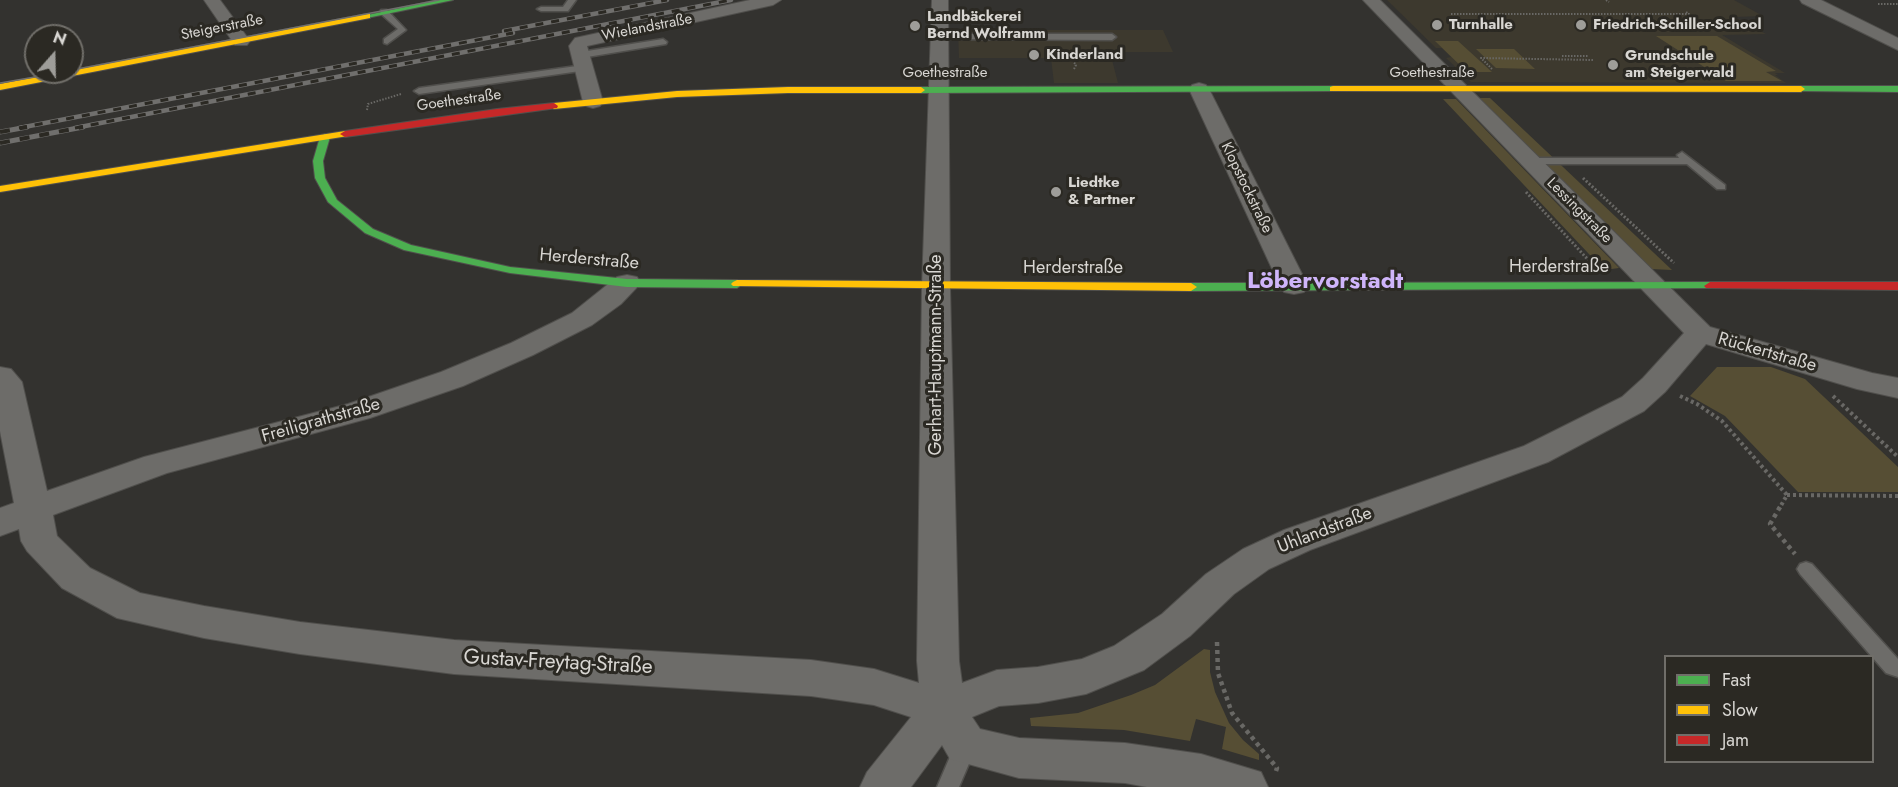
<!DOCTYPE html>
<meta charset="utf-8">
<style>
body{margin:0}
#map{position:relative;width:1898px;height:787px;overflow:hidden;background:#33322f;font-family:Jost,sans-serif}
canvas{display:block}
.legend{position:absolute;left:1664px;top:655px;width:210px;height:108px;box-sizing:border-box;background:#2b2923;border:2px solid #706e69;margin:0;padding:8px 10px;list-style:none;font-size:18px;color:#d8d6d2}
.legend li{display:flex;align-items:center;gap:12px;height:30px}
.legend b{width:30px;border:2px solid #706e69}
.north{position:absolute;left:24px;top:24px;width:60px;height:60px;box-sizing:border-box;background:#2b2923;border:2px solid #706e69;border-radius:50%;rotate:20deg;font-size:16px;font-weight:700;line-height:24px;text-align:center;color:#d8d6d2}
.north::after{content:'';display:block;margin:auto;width:21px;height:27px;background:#9e9d99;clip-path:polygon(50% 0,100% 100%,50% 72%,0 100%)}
</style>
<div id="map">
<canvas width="1898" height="787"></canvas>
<ul class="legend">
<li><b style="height:8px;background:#4caf50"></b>Fast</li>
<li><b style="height:8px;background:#ffc107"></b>Slow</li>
<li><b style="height:8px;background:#c62828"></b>Jam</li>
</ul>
<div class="north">N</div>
</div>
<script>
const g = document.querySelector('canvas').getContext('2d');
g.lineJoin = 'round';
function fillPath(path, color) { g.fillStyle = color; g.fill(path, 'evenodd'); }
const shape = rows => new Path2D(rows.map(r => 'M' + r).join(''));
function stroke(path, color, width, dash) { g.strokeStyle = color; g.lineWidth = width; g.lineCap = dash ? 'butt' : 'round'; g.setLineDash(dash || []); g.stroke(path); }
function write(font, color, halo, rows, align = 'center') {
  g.font = font + ' Jost,sans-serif'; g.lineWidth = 6; g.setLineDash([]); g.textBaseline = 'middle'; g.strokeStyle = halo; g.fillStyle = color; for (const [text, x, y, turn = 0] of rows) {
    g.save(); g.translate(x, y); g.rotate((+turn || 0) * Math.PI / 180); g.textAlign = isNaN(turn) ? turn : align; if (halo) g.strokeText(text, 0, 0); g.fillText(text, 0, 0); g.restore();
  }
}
fillPath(shape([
 [1387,0,1734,0,1763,16,1735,17,1766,34,1722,35,1785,73,1775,73,1778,75,1775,75,1786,83,1471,82,1446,58,1451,57,1442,48,1436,48],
 [958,30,1163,30,1173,52,1110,52,1118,83,1054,83,1051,58,959,58]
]), '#3d392e');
fillPath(shape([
 [1656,36,1717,36,1776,71,1766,72,1782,81,1726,81],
 [1435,41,1458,41,1492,72,1467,72],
 [1476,49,1514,49,1535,69,1496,68],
 [1479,98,1490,98,1672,270,1651,269],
 [1443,99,1456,99,1619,268,1604,270],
 [1717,367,1771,367,1805,379,1898,467,1898,492,1798,492,1725,416,1690,396],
 [1204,649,1210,650,1210,672,1215,692,1229,723,1243,740,1259,754,1259,760,1222,749,1226,727,1196,719,1190,741,1124,730,1031,726,1030,718,1078,713,1131,695,1155,685]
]), '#564e34');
const lane = shape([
 [568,0,576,0,568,11,541,11,537,9,541,7,563,7,568,0],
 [381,10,387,10,406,30,387,44,384,43,384,39,398,29,381,14,381,10],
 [936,34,1112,34,1116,37,1112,40,939,39,935,36,936,34],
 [663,39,667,42,666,44,581,58,577,55,581,52,663,39],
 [584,65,587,66,587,70,419,94,414,91,419,88,584,65],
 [1682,152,1725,185,1725,189,1717,189,1687,164,1529,164,1524,161,1529,158,1679,158,1677,155,1682,152],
 [1806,562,1812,564,1898,659,1898,677,1886,673,1800,574,1797,569,1800,564,1806,562],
 [966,736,974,738,977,745,959,787,937,787,958,738,966,736]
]);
const street = shape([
 [204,0,220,0,250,41,247,45,235,45,204,0],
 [750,0,781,0,773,5,587,46,603,102,600,106,593,108,586,106,583,102,569,46,575,38,750,0],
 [932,0,948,0,950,287,959,661,962,683,997,670,1038,667,1082,659,1114,646,1162,614,1206,574,1243,549,1284,530,1524,446,1622,397,1643,378,1684,333,1363,0,1380,0,1710,327,1872,373,1898,378,1898,398,1857,389,1706,344,1665,392,1644,411,1548,462,1310,550,1269,569,1234,594,1190,636,1144,670,1086,694,1038,703,999,706,972,717,980,729,1019,738,1125,743,1201,754,1261,772,1268,787,1147,787,1125,783,1019,778,950,759,942,745,911,787,860,787,867,772,911,717,874,705,811,696,454,674,300,654,204,638,117,618,62,588,27,551,21,541,19,529,0,536,0,508,14,503,0,431,0,367,11,369,22,382,47,491,144,457,348,404,441,372,511,343,572,313,617,277,627,275,637,277,641,283,621,304,592,325,533,355,463,386,370,418,167,473,53,515,57,536,90,568,140,593,204,606,300,622,454,640,811,660,874,669,919,683,917,661,922,287,932,0],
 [1800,0,1821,0,1898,38,1898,50,1802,3,1800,0],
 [1199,83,1206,85,1209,89,1308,286,1304,292,1294,294,1284,292,1280,286,1189,89,1192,85,1199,83]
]);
const fast = shape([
 [438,0,453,0,367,18,363,16,438,0],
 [1333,86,1336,87,1336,91,921,93,917,90,921,87,1333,86],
 [1801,86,1898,86,1898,92,1798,91,1797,89,1801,86],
 [325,134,330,137,323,161,325,178,337,200,373,229,411,245,510,267,627,279,737,280,743,284,737,288,627,287,510,273,404,250,365,233,328,202,315,178,313,161,320,137,325,134],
 [1710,282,1716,286,1714,288,1191,291,1185,287,1191,283,1710,282]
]);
const slow = shape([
 [367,14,370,14,370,18,0,90,0,84,367,14],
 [1333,86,1801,86,1805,89,1801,92,1330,91,1330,87,1333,86],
 [788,87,921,87,925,90,921,93,788,93,677,97,554,109,550,106,554,103,677,91,788,87],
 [345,131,350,134,348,136,0,192,0,186,345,131],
 [737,280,1191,283,1197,287,1191,291,733,286,731,284,733,282,737,280]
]);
const jam = shape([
 [554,103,558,106,557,108,345,137,340,134,345,131,497,109,554,103],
 [1710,282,1898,282,1898,290,1706,288,1704,286,1710,282]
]);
stroke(lane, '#504f4c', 3);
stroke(street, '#504f4c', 2);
stroke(fast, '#504f4c', 2);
stroke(slow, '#504f4c', 2);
stroke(jam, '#504f4c', 2);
stroke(shape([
 [1606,0,1609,2],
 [1878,4,1898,4],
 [1451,14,1689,14,1686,12],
 [1562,56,1588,56],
 [1074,69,1076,65,1073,61,1077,51],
 [1492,69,1481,58,1593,60],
 [367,110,368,104,401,94]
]), '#696865', 2, [1.5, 1.5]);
stroke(shape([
 [1583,178,1674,263],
 [1526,192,1592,264]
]), '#696865', 3, [2, 2]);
stroke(shape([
 [1680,396,1697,404,1722,421,1787,495,1779,509],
 [1833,396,1898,457],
 [1787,495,1898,496]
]), '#696865', 4, [3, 3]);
stroke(shape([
 [1780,507,1770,524,1795,554],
 [1217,642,1218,673,1232,713,1277,768,1276,771]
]), '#696865', 4.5, [4, 4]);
fillPath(lane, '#6d6c69');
fillPath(street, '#6d6c69');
fillPath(fast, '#4caf50');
fillPath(slow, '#ffc107');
fillPath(jam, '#c62828');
stroke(shape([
 [72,70,439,0],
 [0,83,64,72]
]), '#706f6d', 1.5);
const railFar1 = shape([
 [504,31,667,0],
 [19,128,513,33],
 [75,128,731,0]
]);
const rail = shape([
 [0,132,27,127],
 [0,143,83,127]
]);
stroke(railFar1, '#706f6d', 4.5);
stroke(rail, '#706f6d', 5);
stroke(railFar1, '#2b2923', 3, [8]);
stroke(rail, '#2b2923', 4, [10]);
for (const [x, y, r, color] of [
 [1437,25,6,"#9e9d99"],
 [1581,25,6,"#9e9d99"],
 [915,26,6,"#9e9d99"],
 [1034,55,6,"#9e9d99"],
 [1613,65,6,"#9e9d99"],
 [1056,192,6,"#9e9d99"]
]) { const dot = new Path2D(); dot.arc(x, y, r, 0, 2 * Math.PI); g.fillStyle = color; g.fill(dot); stroke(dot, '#2b2923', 2); }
write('bold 15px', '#d8d6d2', '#2b2923', [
 ["Landbäckerei",927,17],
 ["Bernd Wolframm",927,34],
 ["Turnhalle",1449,25],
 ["Friedrich-Schiller-School",1593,25],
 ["Kinderland",1046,55],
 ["Grundschule",1625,56],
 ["am Steigerwald",1625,73],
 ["Liedtke",1068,183],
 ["& Partner",1068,200]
], 'left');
write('15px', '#d8d6d2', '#2b2923', [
 ["Steigerstraße",222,28,-11],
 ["Wielandstraße",647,28,-11],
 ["Goethestraße",945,73],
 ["Goethestraße",1432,73],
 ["Goethestraße",459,101,-8],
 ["Klopstockstraße",1246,188,64],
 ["Lessingstraße",1579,211,45]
]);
write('18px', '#d8d6d2', '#2b2923', [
 ["Herderstraße",589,260,5],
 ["Herderstraße",1559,268],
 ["Herderstraße",1073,269],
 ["Rückertstraße",1767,353,16],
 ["Gerhart-Hauptmann-Straße",937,355,-90],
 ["Freiligrathstraße",321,421,-16],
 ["Uhlandstraße",1325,531,-21]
]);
write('21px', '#d8d6d2', '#2b2923', [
 ["Gustav-Freytag-Straße",558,663,3]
]);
write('bold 24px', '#cfb5fa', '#2b2923', [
 ["Löbervorstadt",1325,282]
]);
</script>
